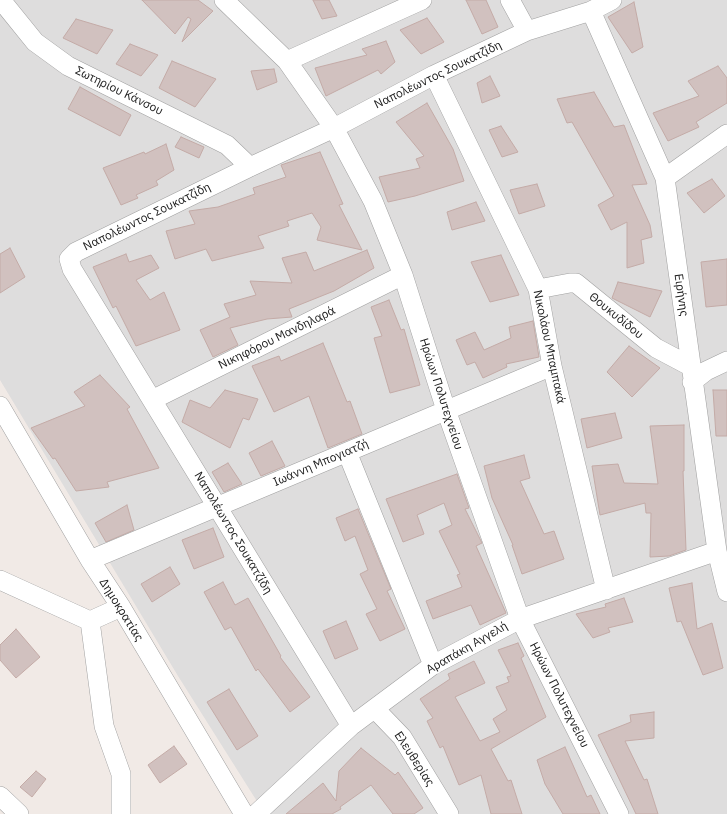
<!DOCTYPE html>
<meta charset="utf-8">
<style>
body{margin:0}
canvas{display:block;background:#f1eae6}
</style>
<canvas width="727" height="814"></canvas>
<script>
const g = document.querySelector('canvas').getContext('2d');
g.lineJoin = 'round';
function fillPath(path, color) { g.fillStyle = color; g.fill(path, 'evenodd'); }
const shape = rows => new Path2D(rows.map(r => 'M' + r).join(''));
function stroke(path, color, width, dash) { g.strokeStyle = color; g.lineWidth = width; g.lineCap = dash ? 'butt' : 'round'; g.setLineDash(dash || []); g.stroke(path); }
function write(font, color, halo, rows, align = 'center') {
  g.font = font + ' "IBM Plex Sans",sans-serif'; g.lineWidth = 3.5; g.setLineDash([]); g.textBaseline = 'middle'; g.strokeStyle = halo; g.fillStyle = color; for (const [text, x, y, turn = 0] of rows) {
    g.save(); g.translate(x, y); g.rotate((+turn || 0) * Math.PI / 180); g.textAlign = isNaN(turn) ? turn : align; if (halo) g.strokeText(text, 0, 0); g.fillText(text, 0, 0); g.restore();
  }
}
fillPath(shape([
 [0,0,727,0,727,814,265,814,178,676,0,380]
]), '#dedddd');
const building = shape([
 [142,0,198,0,213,11,182,42,191,19,188,17,175,34,142,0],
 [313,0,329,0,337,16,322,19,313,0],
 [466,0,486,0,498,27,482,34,466,0],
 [634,2,643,47,632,53,608,17,634,2],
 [427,18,444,42,421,54,400,30,427,18],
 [76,19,113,30,97,54,63,38,76,19],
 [386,41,395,62,381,74,378,70,326,96,315,68,367,55,362,49,386,41],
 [130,44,158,55,141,76,116,64,130,44],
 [172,61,216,79,195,107,159,88,172,61],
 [718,66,727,78,727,103,696,122,699,127,668,141,653,113,699,96,688,81,718,66],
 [274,69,277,82,257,90,251,71,274,69],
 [490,76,500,96,482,103,477,83,490,76],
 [80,87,131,115,120,136,68,109,80,87],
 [594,92,614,127,624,125,647,184,632,185,650,225,652,237,641,240,644,263,627,268,627,222,611,230,598,205,614,196,572,122,567,123,557,99,594,92],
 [427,103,453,149,464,181,415,196,388,202,379,177,420,168,416,159,424,156,396,122,427,103],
 [501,126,518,152,502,157,489,130,501,126],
 [181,137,204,147,199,158,175,147,181,137],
 [166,144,174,170,156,181,158,185,136,195,138,198,121,205,103,168,144,152,145,154,166,144],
 [320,152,343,204,339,205,362,250,317,240,321,227,312,213,287,221,289,226,258,236,264,248,212,261,206,249,175,259,166,231,195,224,189,211,218,207,255,194,253,188,286,177,281,165,320,152],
 [712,179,725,196,704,213,687,193,712,179],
 [537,184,545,206,519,214,510,190,537,184],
 [476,202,485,221,452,230,447,212,476,202],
 [10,248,25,277,0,293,0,254,10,248],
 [367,250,374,268,334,291,289,309,292,317,267,319,230,328,238,345,213,357,200,330,230,317,224,304,256,295,250,281,292,283,282,258,306,252,314,271,367,250],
 [126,254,129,262,151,255,159,268,136,280,150,300,164,292,180,330,136,346,116,306,113,308,93,267,126,254],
 [501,255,519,295,490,302,471,262,501,255],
 [727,259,727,305,706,307,701,262,727,259],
 [618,282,662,291,650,317,612,298,618,282],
 [389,300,401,330,404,329,420,385,390,393,374,338,382,336,371,307,389,300],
 [533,321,539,357,506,364,507,367,483,378,475,362,467,365,456,340,475,332,484,350,511,338,509,327,533,321],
 [323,343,347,402,350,401,362,434,328,448,309,396,274,412,252,366,279,356,281,361,323,343],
 [629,346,660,368,632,397,607,372,629,346],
 [100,375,130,407,127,409,159,468,107,482,109,487,76,491,55,458,53,459,31,428,85,406,74,392,100,375],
 [225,390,258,399,249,420,243,418,230,448,182,422,190,400,210,408,225,390],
 [713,390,727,390,727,436,716,436,713,390],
 [615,413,622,438,587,448,581,419,615,413],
 [684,425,684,471,683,471,686,550,669,556,650,557,651,513,646,513,645,503,600,515,592,466,618,464,624,483,658,484,650,426,684,425],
 [272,441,285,466,261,476,249,453,272,441],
 [524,455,530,478,520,481,544,534,554,531,564,559,522,574,512,545,513,545,492,498,484,466,524,455],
 [228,463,242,484,224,492,212,472,228,463],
 [457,474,469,508,465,509,482,543,476,546,506,613,480,625,471,605,433,619,426,601,462,587,457,575,460,574,439,531,452,525,444,503,417,515,424,534,403,542,386,499,457,474],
 [127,505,134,530,106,542,95,523,127,505],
 [358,509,391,589,387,591,405,629,380,641,366,614,377,609,360,574,368,570,355,536,345,541,336,518,358,509],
 [213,528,224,557,194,569,182,540,213,528],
 [170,567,180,584,152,602,141,584,170,567],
 [223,582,235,605,248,598,281,656,280,657,310,697,290,712,258,669,256,671,231,627,225,630,204,592,223,582],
 [692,583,697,629,712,623,723,668,703,675,681,621,677,622,669,588,692,583],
 [624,598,633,622,608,628,610,632,593,638,576,614,606,607,605,604,624,598],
 [346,621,358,649,335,659,323,631,346,621],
 [16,629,40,657,16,678,0,660,0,645,16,629],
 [518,643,524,656,521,658,546,717,491,749,508,781,511,780,522,814,491,814,481,775,459,785,443,746,440,748,427,721,433,718,420,699,450,679,448,674,474,661,485,683,455,697,480,741,500,732,493,719,507,710,496,687,509,682,507,677,511,676,498,650,518,643],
 [229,689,258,736,237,750,207,702,229,689],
 [654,712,654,738,625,741,644,780,647,779,658,814,636,814,598,735,631,722,630,715,654,712],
 [174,746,187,764,160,783,148,765,174,746],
 [565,747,587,797,591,795,600,814,563,814,545,784,537,760,565,747],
 [361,748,395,775,398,772,423,808,414,814,393,814,371,785,340,807,341,809,332,814,286,814,323,783,336,801,339,771,361,748],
 [36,771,46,779,32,797,20,787,36,771]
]);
fillPath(building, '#d1c1bf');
stroke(building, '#c4aba7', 1);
const minor = shape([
 [1,0,35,42,68,66,227,145,250,167],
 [224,0,287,61,334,128,373,201,403,275,446,410,520,619,619,814],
 [510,0,527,31],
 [591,11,665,178,717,551,727,592],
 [287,61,422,0],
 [434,75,538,289,552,366,606,590],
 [665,178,727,134],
 [538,289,570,283,576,283,656,348,690,366],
 [692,382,706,371,727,361],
 [152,400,403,275],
 [0,406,90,560,121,607,244,814],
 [347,452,433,665],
 [90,560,552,366],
 [0,580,90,621,121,607],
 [90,621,104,726,121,774,121,814],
 [375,709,402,737,449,814],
 [351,726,72,269,69,259,76,252,250,167,334,128,434,75,527,31,591,11,612,0],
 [0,796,19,814],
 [256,814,351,726,433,665,520,619,717,551]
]);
stroke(minor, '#a1a1a1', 20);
stroke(minor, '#fff', 19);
write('12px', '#202020', '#fff', [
 ["Ναπολέωντος Σουκατζίδη",438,75,-26],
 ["Σωτηρίου Κάνσου",119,91,26],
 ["Ναπολέωντος Σουκατζίδη",147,217,-26],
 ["Ειρήνης",681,295,82],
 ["Θουκυδίδου",616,316,39],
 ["Νικηφόρου Μανδηλαρά",277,338,-26],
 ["Νικολάου Μπαμπακά",549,347,78],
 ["Ηρώων Πολυτεχνείου",441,394,72],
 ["Ιωάννη Μπογιατζή",321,463,-23],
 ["Ναπολέωντος Σουκατζίδη",233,533,59],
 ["Δημοκρατίας",121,610,58],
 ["Αραπάκη Αγγελή",467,648,-30],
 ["Ηρώων Πολυτεχνείου",559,695,63],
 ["Ελευθερίας",414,759,57]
]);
</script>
